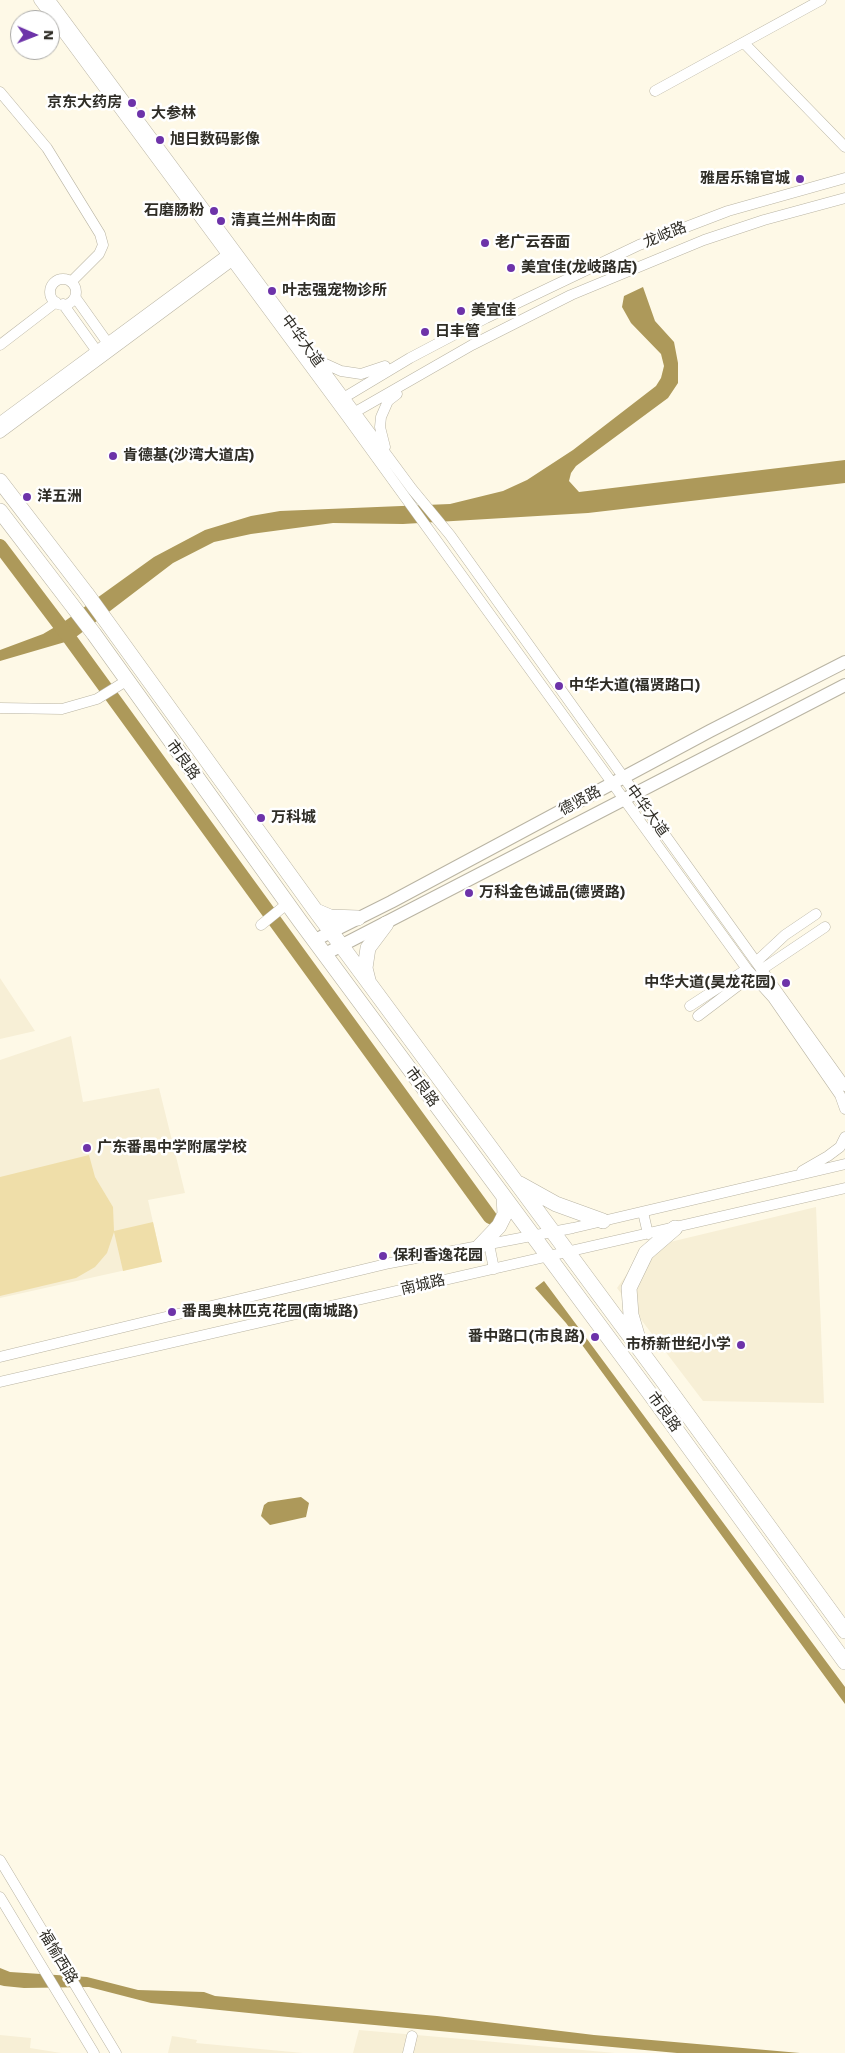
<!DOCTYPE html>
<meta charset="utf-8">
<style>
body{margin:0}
#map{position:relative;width:845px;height:2053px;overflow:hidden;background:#fef9e7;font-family:"Work Sans",sans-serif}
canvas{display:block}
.north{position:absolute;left:10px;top:10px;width:50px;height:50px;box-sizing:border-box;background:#fff;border:1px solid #acaba8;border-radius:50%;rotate:91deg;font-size:14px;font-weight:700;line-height:20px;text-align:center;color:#2f2d26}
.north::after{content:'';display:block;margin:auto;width:18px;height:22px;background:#6d33a9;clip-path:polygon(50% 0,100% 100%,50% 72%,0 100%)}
</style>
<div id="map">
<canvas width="845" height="2053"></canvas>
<div class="north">N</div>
</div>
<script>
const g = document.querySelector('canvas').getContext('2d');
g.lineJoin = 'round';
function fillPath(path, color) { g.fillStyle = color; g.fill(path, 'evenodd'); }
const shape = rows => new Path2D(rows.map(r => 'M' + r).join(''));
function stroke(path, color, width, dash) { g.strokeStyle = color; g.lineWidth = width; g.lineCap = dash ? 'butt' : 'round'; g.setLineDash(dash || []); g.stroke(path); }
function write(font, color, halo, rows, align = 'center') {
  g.font = font + ' "Work Sans","Noto Sans SC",sans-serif'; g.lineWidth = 5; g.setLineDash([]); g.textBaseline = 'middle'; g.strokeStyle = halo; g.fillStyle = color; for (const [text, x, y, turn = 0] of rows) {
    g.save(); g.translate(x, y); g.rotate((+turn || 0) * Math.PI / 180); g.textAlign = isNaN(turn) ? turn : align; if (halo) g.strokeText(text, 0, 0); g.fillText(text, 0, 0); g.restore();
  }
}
fillPath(shape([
 [0,978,35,1031,0,1039],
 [71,1036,83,1102,159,1088,185,1193,148,1200,162,1262,0,1298,0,1060],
 [816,1207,824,1403,703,1401,617,1288,645,1248],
 [359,2030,462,2039,615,2053,353,2053],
 [0,2035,31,2038,30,2048,61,2053,0,2053],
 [172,2036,197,2040,196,2043,303,2053,168,2053]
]), '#f7efd6');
fillPath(shape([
 [89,1155,95,1177,113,1207,114,1231,153,1222,162,1262,123,1271,114,1232,107,1253,95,1267,76,1278,0,1296,0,1177]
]), '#efdea9');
fillPath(shape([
 [643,287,655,321,674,342,678,363,678,383,668,398,576,466,571,473,569,481,579,492,845,460,845,483,588,513,403,524,333,523,251,534,214,542,173,563,72,640,0,661,0,650,43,634,65,621,154,557,205,530,251,516,280,511,450,504,503,491,527,480,573,450,656,386,661,378,664,366,661,354,631,323,622,307,624,296],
 [544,1281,845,1687,845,1704,566,1323,535,1288],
 [301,1497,309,1503,306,1517,270,1525,261,1516,264,1505,268,1502],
 [0,1968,10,1972,87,1977,138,1990,204,1992,215,1996,437,2016,594,2035,800,2053,677,2053,288,2017,151,2003,89,1987,24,1988,4,1986,0,1985]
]), '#ad995a');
stroke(shape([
 [0,546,65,632,490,1217]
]), '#ad995a', 14);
const minor = shape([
 [39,0,347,417,747,969,773,998,840,1095,845,1109],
 [50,0,412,489,450,535,845,1086],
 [744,43,845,147],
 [655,91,821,0],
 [0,92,47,148,100,234,103,245,99,254,71,282],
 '50 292a13 13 0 1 1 26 0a13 13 0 1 1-26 0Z',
 [75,297,107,342],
 [63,304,96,350],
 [0,345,56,302],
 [319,361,341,371,361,374,385,366],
 [340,400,410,358,486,318,639,245,728,211,845,178],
 [350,415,472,345,571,295,704,240,764,220,845,198],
 [0,422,232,251],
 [0,433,236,258],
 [385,447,380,427,381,417,388,401,397,394],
 [0,708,62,709,97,699,126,681],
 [261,925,288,903],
 [756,962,785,935,816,914],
 [761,970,825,927],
 [690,1006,747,969],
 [698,1016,752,975],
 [802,1171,828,1156,840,1147,845,1137],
 [643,1212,648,1234],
 [489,1244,494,1269],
 [0,1357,390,1263,573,1228,845,1164],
 [0,1382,845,1188],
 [0,1860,116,2053],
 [0,1897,94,2053],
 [408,2053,412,2036]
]);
const major = shape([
 [315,940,391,902,710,731,845,662],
 [325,954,845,685]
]);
const highway = shape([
 [0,481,86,593,315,910,663,1381,845,1631],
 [0,511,94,634,300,921,648,1391,845,1662],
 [316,911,330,917,358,918],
 [368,980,365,968,368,948,386,924],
 [520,1184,556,1204,603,1221],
 [480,1246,499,1226,505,1214,504,1197],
 [639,1342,631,1315,629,1288,646,1253,675,1228]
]);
stroke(minor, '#b9b4a3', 11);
stroke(major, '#b9b4a3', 14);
stroke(highway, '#b9b4a3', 16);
stroke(minor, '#fff', 10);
stroke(major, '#fff', 12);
stroke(highway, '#fff', 15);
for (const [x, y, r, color] of [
 [132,103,5,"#6d33a9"],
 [141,114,5,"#6d33a9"],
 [160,140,5,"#6d33a9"],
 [800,179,5,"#6d33a9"],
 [214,211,5,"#6d33a9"],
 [221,221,5,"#6d33a9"],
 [485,243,5,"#6d33a9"],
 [511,268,5,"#6d33a9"],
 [272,291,5,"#6d33a9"],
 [461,311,5,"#6d33a9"],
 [425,332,5,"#6d33a9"],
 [113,456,5,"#6d33a9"],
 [27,497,5,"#6d33a9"],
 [559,686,5,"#6d33a9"],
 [261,818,5,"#6d33a9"],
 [469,893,5,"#6d33a9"],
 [786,983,5,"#6d33a9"],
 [87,1148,5,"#6d33a9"],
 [383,1256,5,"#6d33a9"],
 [172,1312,5,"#6d33a9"],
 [595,1337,5,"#6d33a9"],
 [741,1345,5,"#6d33a9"]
]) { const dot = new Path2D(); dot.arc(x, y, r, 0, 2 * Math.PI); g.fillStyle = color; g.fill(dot); stroke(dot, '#fff', 2); }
write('bold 15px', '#2f2d26', '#fff', [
 ["京东大药房",122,103,"right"],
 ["大参林",151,114],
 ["旭日数码影像",170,140],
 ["雅居乐锦官城",790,179,"right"],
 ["石磨肠粉",204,211,"right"],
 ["清真兰州牛肉面",231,221],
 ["老广云吞面",495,243],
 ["美宜佳(龙岐路店)",521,268],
 ["叶志强宠物诊所",282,291],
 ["美宜佳",471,311],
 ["日丰管",435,332],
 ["肯德基(沙湾大道店)",123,456],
 ["洋五洲",37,497],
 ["中华大道(福贤路口)",569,686],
 ["万科城",271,818],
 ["万科金色诚品(德贤路)",479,893],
 ["中华大道(昊龙花园)",776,983,"right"],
 ["广东番禺中学附属学校",97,1148],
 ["保利香逸花园",393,1256],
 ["番禺奥林匹克花园(南城路)",182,1312],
 ["番中路口(市良路)",585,1337,"right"],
 ["市桥新世纪小学",731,1345,"right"]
], 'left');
write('15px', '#2f2d26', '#fff', [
 ["龙岐路",665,235,-22],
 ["中华大道",302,341,54],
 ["市良路",183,760,54],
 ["德贤路",580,801,-28],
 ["中华大道",647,811,54],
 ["市良路",422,1087,54],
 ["南城路",423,1285,-13],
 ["市良路",664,1412,54],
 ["福愉西路",58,1957,59]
]);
</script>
